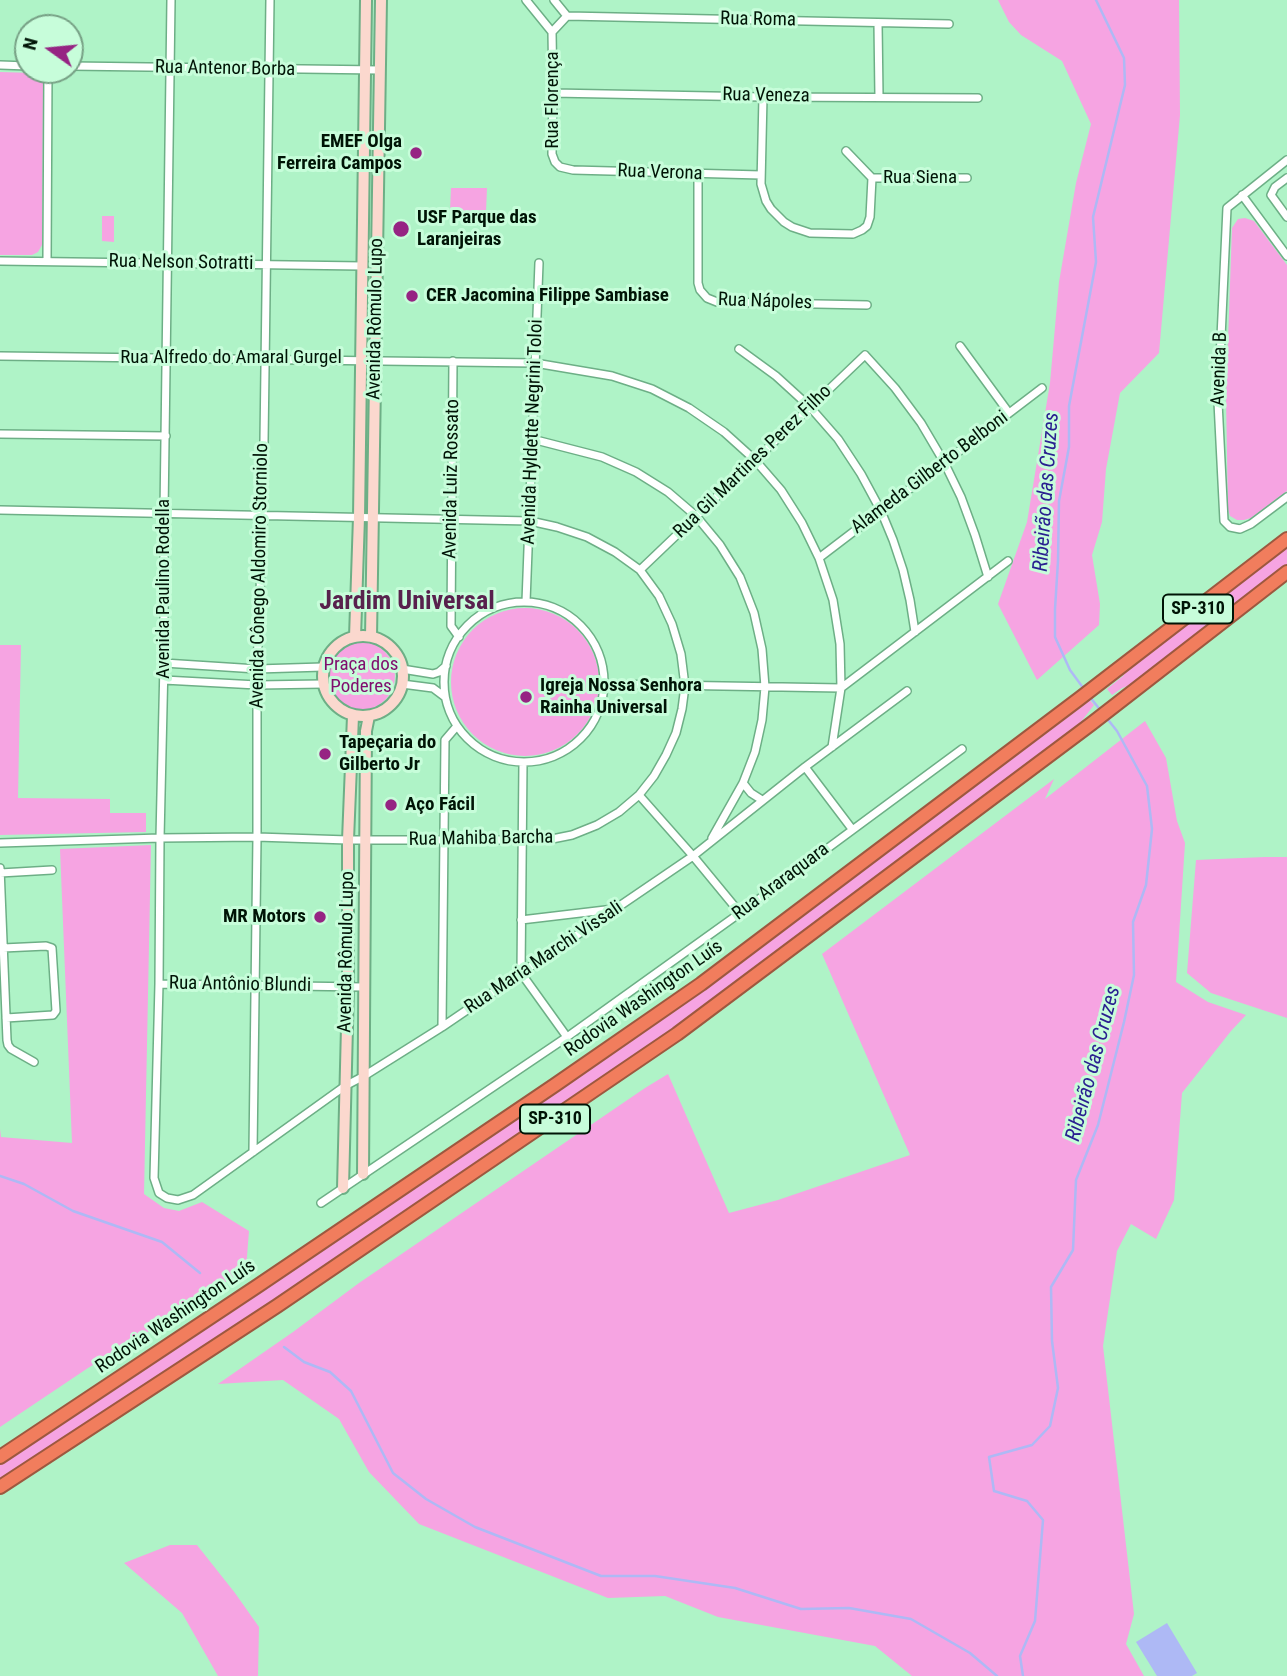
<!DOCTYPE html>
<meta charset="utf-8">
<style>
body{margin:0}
#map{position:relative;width:1287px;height:1676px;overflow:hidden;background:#aff3c7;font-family:"Roboto Condensed",sans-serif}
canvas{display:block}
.north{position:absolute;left:14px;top:14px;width:70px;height:70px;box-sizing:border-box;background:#c7fdda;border:2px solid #77a085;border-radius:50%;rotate:285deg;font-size:19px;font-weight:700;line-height:28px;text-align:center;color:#001406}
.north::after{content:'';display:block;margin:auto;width:24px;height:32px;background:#962483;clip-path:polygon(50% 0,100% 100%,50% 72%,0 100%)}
</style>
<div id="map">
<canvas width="1287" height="1676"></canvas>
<div class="north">N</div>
</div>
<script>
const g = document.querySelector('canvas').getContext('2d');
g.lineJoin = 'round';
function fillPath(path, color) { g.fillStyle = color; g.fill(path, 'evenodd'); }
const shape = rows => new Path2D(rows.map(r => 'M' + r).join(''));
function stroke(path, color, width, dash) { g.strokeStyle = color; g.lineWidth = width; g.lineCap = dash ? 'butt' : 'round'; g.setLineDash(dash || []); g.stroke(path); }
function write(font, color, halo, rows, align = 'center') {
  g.font = font + ' "Roboto Condensed",sans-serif'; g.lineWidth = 6; g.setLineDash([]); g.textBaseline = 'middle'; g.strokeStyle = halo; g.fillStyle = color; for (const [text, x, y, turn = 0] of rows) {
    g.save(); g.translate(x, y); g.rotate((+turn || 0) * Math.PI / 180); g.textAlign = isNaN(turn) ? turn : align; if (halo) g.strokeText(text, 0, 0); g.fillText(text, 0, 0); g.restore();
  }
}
fillPath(shape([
 [998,0,1179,0,1180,115,1159,353,1120,393,1106,469,1102,522,1092,555,1100,604,1099,625,1037,680,998,604,1027,522,1050,383,1059,282,1076,183,1091,124,1062,61,1021,35,1009,22],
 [0,72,33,73,38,75,43,82,42,245,38,252,32,255,0,255],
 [451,188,487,188,486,212,450,211],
 [102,216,114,216,114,242,102,241],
 [1245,218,1254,221,1287,265,1287,491,1251,518,1244,520,1237,520,1230,516,1228,509,1226,397,1232,228,1238,219],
 [1287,545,1287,568,1138,682,1122,688,1112,695,1107,689,1123,676,1130,665],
 '451 682a74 74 0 1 1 148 0a74 74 0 1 1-148 0Z',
 '327 676a34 34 0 1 1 68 0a34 34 0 1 1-68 0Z',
 [0,645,21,645,18,798,110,799,110,813,146,813,146,832,0,835],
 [1089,699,1094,705,1077,727,636,1057,320,1271,0,1483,0,1462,622,1045,1071,710],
 [1145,721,1166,758,1177,821,1185,843,1176,982,1208,1002,1246,1015,1231,1031,1182,1093,1174,1200,1156,1239,1131,1224,1117,1251,1103,1346,1134,1614,1126,1644,1144,1676,912,1676,875,1646,718,1617,665,1596,608,1598,419,1524,369,1472,339,1419,283,1380,218,1384,293,1332,359,1283,645,1088,668,1074,729,1213,778,1200,910,1155,822,954,1054,779,1045,799],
 [151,845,144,1194,164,1208,179,1211,202,1202,249,1231,246,1269,143,1335,88,1368,0,1427,0,1129,1,1137,72,1143,60,849],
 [1265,857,1287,857,1287,1018,1211,993,1187,973,1196,860],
 [170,1545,197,1545,235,1593,259,1627,258,1676,218,1676,182,1613,124,1563]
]), '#f6a4e2');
fillPath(shape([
 [1167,1623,1197,1673,1192,1676,1157,1676,1136,1642]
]), '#aeb9f5');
stroke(shape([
 [1084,689,1070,670,1055,637,1055,609,1058,561,1059,501,1069,447,1069,406,1096,262,1093,217,1125,85,1124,58,1096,0],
 [1090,697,1101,711],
 [0,1176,24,1184,73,1211,162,1242,200,1273],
 [284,1347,304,1362,330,1372,351,1391,393,1473,426,1499,475,1527,601,1576,655,1576,735,1588,801,1609,849,1608,911,1619,970,1653,997,1676],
 [1023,1676,1020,1656,1035,1621,1043,1520,1027,1501,994,1491,989,1457,1032,1445,1050,1426,1058,1388,1052,1341,1051,1287,1073,1250,1076,1180,1098,1125,1124,1022,1134,975,1133,922,1146,885,1152,829,1147,786,1117,731,1105,716]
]), '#aeb9f5', 2.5);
const street = shape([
 [171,0,164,513,164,663,160,838,159,984,154,1178,159,1193,167,1198,178,1200,193,1195,345,1086,364,1076,442,1027,693,856,805,767,907,691],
 [526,0,552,32],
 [554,0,567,16],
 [567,16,949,24],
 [878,23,879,97],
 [552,32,553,93,552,154,555,162,560,167,573,170,761,175],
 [552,32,567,16],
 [0,65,28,66],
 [70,66,380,70],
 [553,93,763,97,978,98],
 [763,97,761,184,766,201,771,209,784,222,792,227,810,233,853,234,862,230,867,226,870,217,872,178,846,151],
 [1287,160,1227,208,1218,402,1224,521,1230,527,1240,529,1251,524,1287,497],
 [698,175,698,283,700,290,707,298,717,302,867,305],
 [872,178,967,178],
 [1287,178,1275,187,1271,195,1287,217],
 [1242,195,1287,256],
 [0,261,362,266],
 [47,261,48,70],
 [960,346,1009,413],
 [739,349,776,376,810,407,838,439,861,474,881,511,893,540,903,570,910,600,915,632],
 [0,356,535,363,612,376,652,389,689,408,724,432,755,460,781,490,802,523,819,558,833,600,840,644,841,688,832,747],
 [453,361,451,626,459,637],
 [0,434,166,436],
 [532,439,602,457,636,472,668,492,696,516,720,545,740,577,754,613,762,649,765,687,762,720,755,752,743,783,712,838],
 [0,510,530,521,557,527,587,537,615,552,640,570,659,596,672,624,681,654,685,686,682,709,676,733,666,755,654,776,639,795,619,812,597,825,572,835,547,840,348,840,257,837,160,838,0,843],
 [819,558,1042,388],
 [640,570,865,355,895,388,921,423,944,462,961,497,975,535,988,577],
 '444 682a80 80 0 1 1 160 0a80 80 0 1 1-160 0Z',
 [526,602,539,263],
 [164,663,257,669,323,667],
 [402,669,433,674,439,672,446,666],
 [164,680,257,685,323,684],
 [402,684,433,688,445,697],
 [605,684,841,688,1008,561],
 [523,763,521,973,567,1037],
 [805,767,852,829],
 [743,783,751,793,762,800],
 [639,795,693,856,740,913],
 [0,868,7,1040,8,1045,11,1049,34,1062],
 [0,873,52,870],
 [521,920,614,909],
 [3,948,46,946,52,948,56,1011,53,1015,6,1018],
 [159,984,363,987],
 [442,1027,445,740,457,726],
 [253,1152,257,837,257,669,263,515,270,0],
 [321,1203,567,1037,740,913,962,749]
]);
const secondary = shape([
 '323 676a40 40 0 1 1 80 0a40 40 0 1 1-80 0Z',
 [355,637,359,517,366,0],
 [371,637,381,0],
 [363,1174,366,731,369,716],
 [343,1188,348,986,348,840,353,716]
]);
const highway = shape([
 [0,1457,259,1285,555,1085,701,984,1079,699,1287,539],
 [0,1487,277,1306,677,1034,1091,724,1287,572]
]);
stroke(street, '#6daf86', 10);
stroke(secondary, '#6daf86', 14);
stroke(highway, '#9d583f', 16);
stroke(street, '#fff', 7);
stroke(secondary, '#fbd8ce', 10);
stroke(highway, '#f17d5d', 12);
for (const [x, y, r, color] of [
 [416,153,7,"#962483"],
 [401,229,9,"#962483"],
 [412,296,7,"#962483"],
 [526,697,7,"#962483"],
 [325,754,7,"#962483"],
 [391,805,7,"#962483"],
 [320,917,7,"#962483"]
]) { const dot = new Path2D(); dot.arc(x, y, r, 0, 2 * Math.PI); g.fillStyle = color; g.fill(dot); stroke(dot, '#c7fdda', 2.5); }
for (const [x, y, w] of [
 [1198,609,70],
 [555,1119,70]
]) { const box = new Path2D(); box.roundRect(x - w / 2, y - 14.5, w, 29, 5); g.fillStyle = '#c7fdda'; g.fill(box); stroke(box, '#001406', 2); }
write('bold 18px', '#001406', null, [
 ["SP-310",1198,609],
 ["SP-310",555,1119]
]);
write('19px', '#001406', '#c7fdda', [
 ["Rua Roma",758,20,1],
 ["Rua Antenor Borba",225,69,1],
 ["Rua Veneza",766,96,1],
 ["Rua Florença",553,100,-90],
 ["Rua Verona",660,173,2],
 ["Rua Siena",920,178],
 ["Rua Nelson Sotratti",181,263,1],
 ["Rua Nápoles",765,302,2],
 ["Avenida Rômulo Lupo",376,319,-89],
 ["Rua Alfredo do Amaral Gurgel",231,358],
 ["Avenida B",1220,369,-88],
 ["Avenida Hyldette Negrini Toloi",533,432,-88],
 ["Rua Gil Martines Perez Filho",753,462,-44],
 ["Alameda Gilberto Belboni",930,473,-37],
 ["Avenida Luiz Rossato",452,479,-89],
 ["Avenida Cônego Aldomiro Storniolo",260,576,-89],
 ["Avenida Paulino Rodella",164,589,-90],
 ["Rua Mahiba Barcha",481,839,-1],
 ["Rua Araraquara",781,882,-37],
 ["Avenida Rômulo Lupo",347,952,-89],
 ["Rua Maria Marchi Vissali",544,958,-34],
 ["Rua Antônio Blundi",240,985,1],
 ["Rodovia Washington Luís",644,999,-35],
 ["Rodovia Washington Luís",176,1317,-34]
]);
write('bold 19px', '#001406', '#c7fdda', [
 ["EMEF Olga",402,142,"right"],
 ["Ferreira Campos",402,164,"right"],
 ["USF Parque das",417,218],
 ["Laranjeiras",417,240],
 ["CER Jacomina Filippe Sambiase",426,296],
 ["Igreja Nossa Senhora",540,686],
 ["Rainha Universal",540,708],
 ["Tapeçaria do",339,743],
 ["Gilberto Jr",339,765],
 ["Aço Fácil",405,805],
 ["MR Motors",306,917,"right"]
], 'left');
write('19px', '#800e6e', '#c7fdda', [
 ["Praça dos",361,665],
 ["Poderes",361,687]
]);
write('italic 21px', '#2a2090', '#c7fdda', [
 ["Ribeirão das Cruzes",1047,492,-86],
 ["Ribeirão das Cruzes",1094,1064,-75]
]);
write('bold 26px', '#58214d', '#c7fdda', [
 ["Jardim Universal",407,602]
]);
</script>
